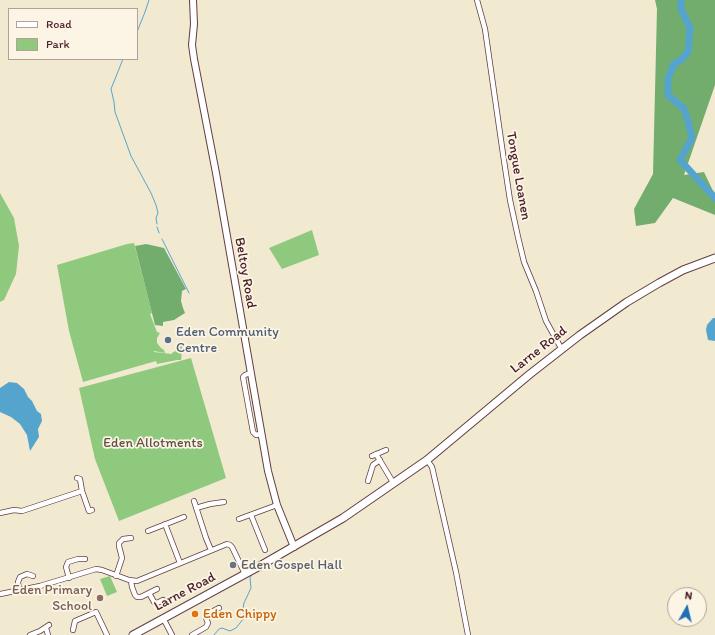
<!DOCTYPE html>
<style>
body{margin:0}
#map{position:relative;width:715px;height:635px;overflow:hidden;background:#f1ead0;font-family:Itim,sans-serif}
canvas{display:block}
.legend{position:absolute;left:8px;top:8px;width:130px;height:52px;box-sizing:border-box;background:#fcf5e5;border:1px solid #b59f9b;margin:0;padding:5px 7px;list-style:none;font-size:12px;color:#4a1f2b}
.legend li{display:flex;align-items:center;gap:8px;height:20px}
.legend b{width:20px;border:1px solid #b59f9b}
.north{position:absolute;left:667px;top:587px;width:40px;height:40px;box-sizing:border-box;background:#fcf5e5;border:1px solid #b59f9b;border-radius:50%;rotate:8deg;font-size:11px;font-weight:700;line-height:16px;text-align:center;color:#4a1f2b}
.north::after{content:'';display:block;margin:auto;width:14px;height:18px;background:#1f6fb2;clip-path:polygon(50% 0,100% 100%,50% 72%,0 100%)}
</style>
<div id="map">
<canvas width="715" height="635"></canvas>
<ul class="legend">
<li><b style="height:5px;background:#fff"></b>Road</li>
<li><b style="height:11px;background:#8fc97e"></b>Park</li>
</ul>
<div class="north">N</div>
</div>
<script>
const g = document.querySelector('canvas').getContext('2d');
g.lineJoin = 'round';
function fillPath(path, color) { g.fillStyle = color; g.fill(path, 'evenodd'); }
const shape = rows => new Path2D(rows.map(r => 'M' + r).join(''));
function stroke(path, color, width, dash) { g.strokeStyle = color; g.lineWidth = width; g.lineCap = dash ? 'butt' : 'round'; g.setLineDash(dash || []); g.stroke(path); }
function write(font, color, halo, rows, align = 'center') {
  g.font = font + ' Itim,sans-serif'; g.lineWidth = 3.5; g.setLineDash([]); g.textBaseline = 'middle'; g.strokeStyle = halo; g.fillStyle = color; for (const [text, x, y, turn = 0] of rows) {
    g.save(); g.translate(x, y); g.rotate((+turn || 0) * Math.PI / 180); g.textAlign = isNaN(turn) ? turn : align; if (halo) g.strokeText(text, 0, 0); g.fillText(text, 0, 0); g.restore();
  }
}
fillPath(shape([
 [0,193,14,218,19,246,16,274,4,300,0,302],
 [312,230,319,255,282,269,269,248],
 [134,243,152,313,150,314,157,332,160,333,157,338,157,343,161,348,164,350,165,353,154,351,154,352,172,354,172,353,179,349,183,342,181,360,177,360,157,364,156,361,83,382,69,331,57,265,127,244],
 [191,358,226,478,119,521,95,459,79,388],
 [110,576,117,592,107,596,100,579]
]), '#8fc97e');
fillPath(shape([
 [655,0,715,0,715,85,684,175,704,172,715,195,715,215,673,198,655,223,636,226,634,209,653,174,657,9],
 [146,244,164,248,186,289,182,291,181,301,183,308,185,313,174,320,163,322,163,326,155,325,135,246]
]), '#73ad6d');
fillPath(shape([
 [713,318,715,318,715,341,708,340,706,330,707,325],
 [9,382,17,383,24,389,28,397,32,401,37,411,41,414,42,421,38,429,39,437,30,451,27,435,20,424,11,417,0,412,0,388]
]), '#55a4ce');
stroke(shape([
 [137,32,145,12,149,0],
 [123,59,111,89,114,102,115,112,131,156,151,193,156,205,158,213,156,218,157,224],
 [157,227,159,233],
 [162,239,189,293],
 [214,635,219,629,222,628,230,631,236,628,244,618,243,608,244,603,251,588,250,578,252,574,252,573]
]), '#55a4ce', 1);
stroke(shape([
 [681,0,681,9,690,28,688,52,681,60,674,64,668,79,668,95,684,109,688,121,692,138,680,160,715,198]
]), '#55a4ce', 7);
const minor = shape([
 [477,0,485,29,503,154,510,200,518,237,524,262,536,291,546,321,561,348],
 [250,373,245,375,243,377,253,432,256,435,261,434],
 [376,454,394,484],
 [372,456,386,450],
 [427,460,432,467,456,572,468,635],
 [368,481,373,465,380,460],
 [82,491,89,511,92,510],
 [194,501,206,538,211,550],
 [196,508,210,504,224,502],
 [0,513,14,510,22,511,82,491,80,479,77,478],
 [251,515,265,550],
 [239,519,277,505],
 [165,524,180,563],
 [148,531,184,517],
 [116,576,122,558,119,546,119,543,123,539,131,538],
 [69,578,66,567,68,562,78,559,85,559],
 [131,581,132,587,135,595,137,597,141,597,157,589],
 [19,591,18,582,20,577,27,574,33,576],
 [149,593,154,602,157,603,163,600],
 [0,594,40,586,96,569,102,570,129,580,137,581,227,544,230,545,232,547,245,574],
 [163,618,172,635],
 [46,628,48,635],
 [73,630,75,621,96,612,107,635],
 [30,635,40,631,49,625],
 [192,635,206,627,208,623,206,618,206,615,219,608]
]);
const secondary = shape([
 [193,0,194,24,192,45,194,59,216,173,268,471,277,505,294,547]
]);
const primary = shape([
 [133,635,258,567,343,518,427,460,530,374,580,335,627,302,659,283,683,270,715,258]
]);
stroke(minor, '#633d44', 6);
stroke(secondary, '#633d44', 8);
stroke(primary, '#633d44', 9);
stroke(minor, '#fff', 4.5);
stroke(secondary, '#fff', 6);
stroke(primary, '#fff', 7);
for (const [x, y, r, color] of [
 [168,340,4,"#5c6f8a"],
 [233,565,4,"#6b7280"],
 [100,598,4,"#8d6e63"],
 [195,614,4,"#e8710a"]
]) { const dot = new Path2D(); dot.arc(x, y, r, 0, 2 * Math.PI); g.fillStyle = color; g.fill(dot); stroke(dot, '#fcf5e5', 1.5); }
write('14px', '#4a1f2b', '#fcf5e5', [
 ["Tongue Loanen",518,176,80],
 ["Beltoy Road",245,273,80],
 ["Larne Road",539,350,-38],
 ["Larne Road",185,592,-28]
]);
write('14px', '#4e5e75', '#fcf5e5', [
 ["Eden Community",176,332],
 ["Centre",176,348]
], 'left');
write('14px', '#5f5244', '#fcf5e5', [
 ["Eden Allotments",153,443]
]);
write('14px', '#5b616d', '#fcf5e5', [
 ["Eden Gospel Hall",241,565]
], 'left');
write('14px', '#785e54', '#fcf5e5', [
 ["Eden Primary",92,590],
 ["School",92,606]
], 'right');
write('14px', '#c56008', '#fcf5e5', [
 ["Eden Chippy",203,614]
], 'left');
</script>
